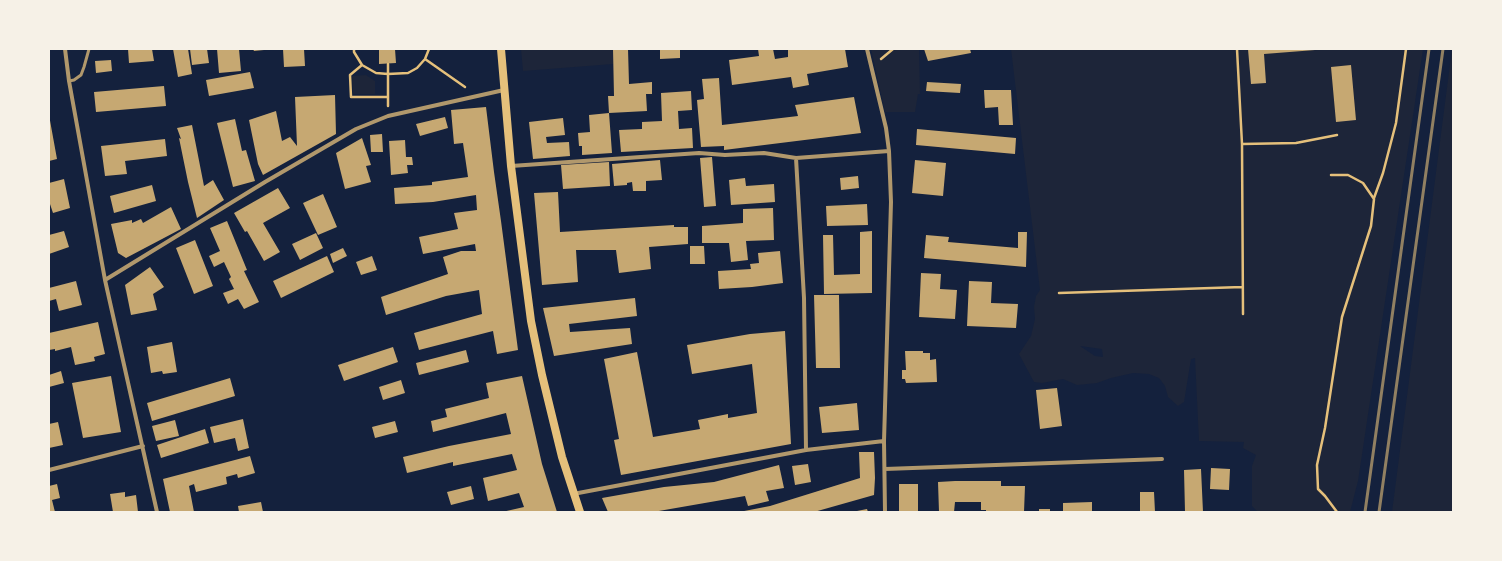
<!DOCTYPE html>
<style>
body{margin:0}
#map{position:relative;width:1502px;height:561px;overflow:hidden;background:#14213d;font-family:"Asap Condensed",sans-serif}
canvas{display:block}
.frame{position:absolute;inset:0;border:50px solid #f6f1e7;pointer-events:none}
</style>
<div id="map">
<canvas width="1502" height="561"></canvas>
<div class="frame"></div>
</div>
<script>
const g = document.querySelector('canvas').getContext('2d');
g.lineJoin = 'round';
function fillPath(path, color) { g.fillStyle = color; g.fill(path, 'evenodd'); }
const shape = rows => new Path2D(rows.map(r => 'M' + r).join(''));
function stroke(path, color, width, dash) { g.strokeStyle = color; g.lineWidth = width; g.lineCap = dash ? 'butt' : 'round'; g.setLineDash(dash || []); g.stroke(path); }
fillPath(shape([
 [521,49,613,49,613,64,523,71],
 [871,49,919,49,920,94,918,94,915,112,885,112],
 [1011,49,1423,49,1358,481,1350,512,1258,512,1252,506,1252,466,1256,455,1243,448,1244,442,1199,441,1195,358,1191,359,1184,402,1178,406,1168,397,1165,386,1159,378,1149,374,1133,373,1111,378,1097,383,1077,385,1063,379,1042,383,1034,382,1019,354,1031,336,1035,319,1034,307,1036,296,1040,290],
 [1080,346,1102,349,1103,357,1095,356],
 [1452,49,1453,49,1453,512,1392,512],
 [366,75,375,81,375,94,353,94,352,76]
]), '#1d2539');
fillPath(shape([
 [128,49,152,49,154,61,129,63],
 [173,49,188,49,192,74,178,77],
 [190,49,207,49,209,63,192,65],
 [217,49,239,49,241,71,219,73],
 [253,49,264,49,264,50,254,51],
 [283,49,304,49,305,66,284,67],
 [379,49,395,49,396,63,379,64],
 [613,49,628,49,629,84,652,82,652,94,646,94,647,111,609,113,612,153,582,155,582,146,579,146,578,133,590,132,589,115,609,113,608,96,614,96],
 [660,49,680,49,680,58,660,59],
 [758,49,773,49,775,59,788,57,788,50,796,49,845,49,848,67,807,74,809,85,793,88,791,77,732,85,729,60,759,56],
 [924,49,970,49,971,53,928,61],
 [1248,49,1315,49,1315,50,1264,54,1266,83,1251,84],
 [111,60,112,71,96,73,95,61],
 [1351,65,1356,120,1336,122,1331,67],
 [250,72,254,88,209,96,206,80],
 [719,78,722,125,798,116,795,105,854,97,861,133,724,150,724,146,701,147,697,100,704,99,702,79],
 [927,82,961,84,960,93,926,91],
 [164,86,166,106,96,112,94,92],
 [984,90,1011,90,1013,125,999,125,998,107,985,108],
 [691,91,692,110,678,111,679,129,692,128,693,148,621,152,619,130,642,129,642,122,662,121,661,93],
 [335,95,336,134,263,175,258,164,249,120,276,111,282,141,290,137,297,146,295,97],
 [486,107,494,172,501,221,518,350,497,354,493,331,419,350,414,333,482,314,479,290,446,296,386,315,381,297,448,274,443,257,461,251,476,251,475,244,423,254,419,237,458,229,454,213,477,210,476,195,433,202,395,204,394,188,432,185,432,182,468,177,463,143,454,144,451,110],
 [49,115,57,159,49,161],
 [445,117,448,128,420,136,416,124],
 [563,118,565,135,546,137,547,143,569,142,570,156,533,159,529,122],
 [235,119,242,151,246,150,255,181,233,187,217,123],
 [192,125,204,186,213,180,224,200,197,218,188,182,179,138,181,139,177,128],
 [917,129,1016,138,1015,154,916,145],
 [382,134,383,152,371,152,370,135],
 [362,138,371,165,366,166,371,182,345,189,336,153],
 [165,139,167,156,125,161,127,174,105,176,101,146],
 [405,140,406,157,412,157,413,165,407,165,408,173,391,175,389,141],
 [712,157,716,206,704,207,700,158],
 [660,160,662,180,646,181,646,191,633,191,632,182,627,183,627,185,614,186,612,164],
 [915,160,946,163,943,196,912,193],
 [609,162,610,186,563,189,561,165],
 [858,176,859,188,841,190,840,178],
 [745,178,746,186,774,184,775,202,731,205,729,180],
 [64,179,70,208,53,213,49,201,49,183],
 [152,185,156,201,114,213,110,196],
 [278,188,290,208,263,223,280,252,264,261,247,231,245,232,234,213],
 [558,192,560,232,674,225,674,227,688,227,688,244,649,247,651,269,619,273,616,250,576,250,578,282,542,285,534,193],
 [323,194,337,227,318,235,303,203],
 [867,204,868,225,827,226,826,206],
 [171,207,181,229,126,258,118,253,111,224,132,220,132,223,141,219,143,223],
 [773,208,774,240,746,241,748,260,731,262,729,243,702,243,702,226,743,223,743,209],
 [227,221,247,270,244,271,259,302,244,309,238,299,228,304,223,293,234,289,229,279,231,277,224,262,214,267,209,256,220,251,210,228],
 [64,231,69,247,49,254,49,235],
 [872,231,872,293,824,294,823,235,833,235,834,275,860,274,860,232],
 [1018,232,1027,232,1026,267,924,258,926,235,949,237,948,242,1018,248],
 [316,233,323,248,300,260,292,244],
 [195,240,213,286,194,294,176,248],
 [690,246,704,246,705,264,690,264],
 [343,248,347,256,333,263,330,254],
 [780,251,783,283,752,287,719,289,718,271,751,269,750,264,759,263,758,253],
 [327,256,334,272,281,298,273,281],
 [372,256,377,270,361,275,356,262],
 [150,267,164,287,153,294,157,310,131,315,125,285],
 [921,273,941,274,940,289,957,290,955,319,919,317],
 [76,281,82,305,59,311,56,299,49,301,49,288],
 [969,281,992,282,991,303,1018,304,1016,328,967,326],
 [814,295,839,295,840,368,816,368],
 [635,298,637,316,569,324,570,332,630,328,632,344,554,356,543,308],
 [98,322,105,354,94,357,95,361,75,365,71,347,55,351,55,349,49,350,49,333],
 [785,331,791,444,621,475,614,440,619,439,604,359,637,352,653,437,700,429,698,420,728,414,728,418,757,413,752,364,692,374,687,345,750,334],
 [172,342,177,372,163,374,162,371,151,373,147,347],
 [393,347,398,362,344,381,338,365],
 [466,350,469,362,419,375,416,363],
 [905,351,923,351,923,353,930,353,930,360,936,359,937,382,906,383,905,379,902,379,902,370,906,370],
 [61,371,64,383,49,387,49,375],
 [111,376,121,432,83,438,72,383],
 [522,376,542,464,557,512,502,512,524,507,519,493,488,501,483,478,517,470,512,454,453,466,453,462,407,473,403,457,449,446,511,434,506,413,433,432,431,421,447,417,445,409,489,398,486,383],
 [230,378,235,396,152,421,147,403],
 [401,380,405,393,383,400,379,387],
 [1057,388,1062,426,1040,429,1036,390],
 [857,403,859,430,822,433,819,407],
 [243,419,249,448,238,451,235,438,214,443,210,427],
 [175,420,179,436,156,441,152,426],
 [395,421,398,432,375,438,372,427],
 [58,422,63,445,49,448,49,424],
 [205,429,209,443,161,458,157,445],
 [859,452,874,452,875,478,874,495,814,512,739,512,770,506,860,478],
 [250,456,255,473,238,478,237,474,226,477,227,484,196,492,194,484,189,486,194,512,170,512,163,479],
 [808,464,811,482,795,485,792,466],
 [779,465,784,488,766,491,769,501,748,506,745,496,653,512,608,512,602,498,664,487,714,482],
 [1211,468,1230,469,1229,490,1210,489],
 [1201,469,1203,512,1185,512,1184,470],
 [955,481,1001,481,1001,486,1025,486,1024,512,986,512,986,510,981,510,981,502,955,502,954,512,939,512,938,482],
 [57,484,60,498,52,500,55,512,49,512,49,486],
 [899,484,918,484,918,512,899,512],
 [471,486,474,499,451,505,447,492],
 [125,492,125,497,136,495,138,512,113,512,110,494],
 [1140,492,1154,492,1155,512,1140,512],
 [261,502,263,512,239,512,238,506],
 [1092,502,1092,512,1063,512,1063,503],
 [867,509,868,512,857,512,857,511],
 [1039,509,1050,509,1050,512,1039,512]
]), '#c6a872');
stroke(shape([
 [354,49,354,52,362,65,376,73,388,74,408,73,417,68,425,59,429,49],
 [1237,49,1242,144,1243,314],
 [425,59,465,87],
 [881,59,893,49],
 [388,64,388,106],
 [362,65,350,75,351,97,388,97],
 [1242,144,1296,143,1337,135],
 [1331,175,1348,175,1363,183,1374,199,1371,226,1342,317,1325,428,1317,465,1318,489,1325,496,1337,512],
 [1374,198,1383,173,1396,123,1406,49],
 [1059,293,1242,287]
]), '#e5c07b', 2.5);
stroke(shape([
 [69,81,74,80,81,75,84,67,89,49]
]), '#b1986c', 3);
stroke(shape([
 [65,49,69,81,105,280,157,512],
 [867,49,886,128,889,151,891,202,884,441,885,512],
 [796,158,804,298,806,450],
 [511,166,699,153,725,155,764,153,796,158,889,151],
 [105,280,265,182,356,129,388,116,504,90],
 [885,469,1162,459],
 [49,470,143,446],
 [573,494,806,450,884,441]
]), '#b1986c', 4);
stroke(shape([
 [501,49,511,166,531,321,542,375,562,457,580,512]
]), '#e5c07b', 8);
stroke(shape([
 [1365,512,1429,49],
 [1379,512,1443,49]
]), '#918062', 3);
</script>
